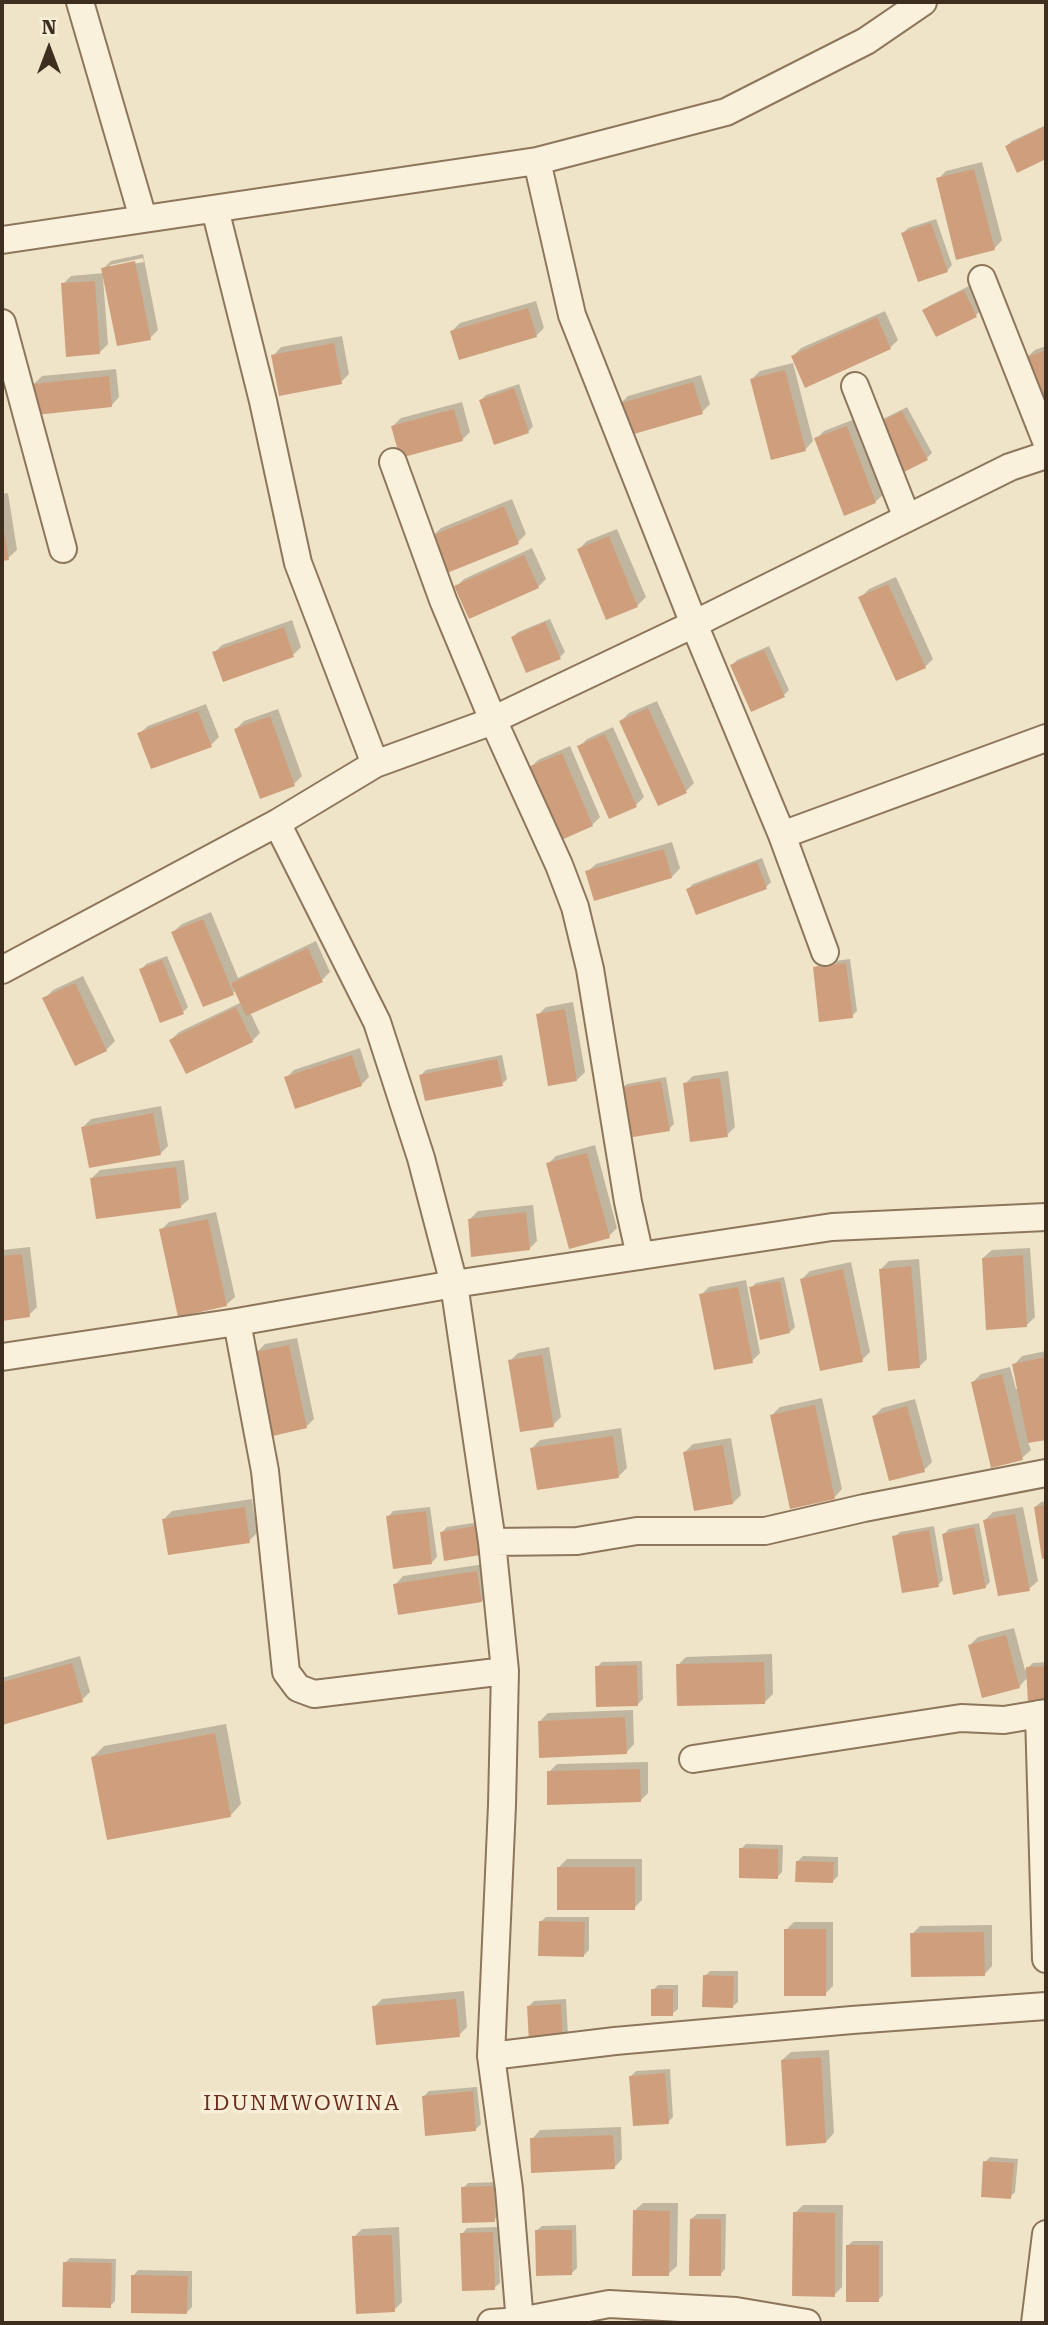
<!DOCTYPE html>
<style>
body{margin:0}
#map{position:relative;width:1048px;height:2325px;overflow:hidden;background:#f0e4c8;font-family:"Roboto Serif",serif}
canvas{display:block}
.frame{position:absolute;inset:0;border:4px solid #3d2e20;pointer-events:none}
.north{position:absolute;left:14px;top:14px;width:70px;height:70px;-webkit-text-stroke:5px #f7eed8;paint-order:stroke;rotate:0deg;font-size:19px;font-weight:700;line-height:28px;text-align:center;color:#3d2e20}
.north::after{content:'';display:block;margin:auto;width:24px;height:32px;background:#3d2e20;clip-path:polygon(50% 0,100% 100%,50% 72%,0 100%)}
</style>
<div id="map">
<canvas width="1048" height="2325"></canvas>
<div class="frame"></div>
<div class="north">N</div>
</div>
<script>
const g = document.querySelector('canvas').getContext('2d');
g.lineJoin = 'round';
function fillPath(path, color) { g.fillStyle = color; g.fill(path, 'evenodd'); }
const shape = rows => new Path2D(rows.map(r => 'M' + r).join(''));
function stroke(path, color, width, dash) { g.strokeStyle = color; g.lineWidth = width; g.lineCap = dash ? 'butt' : 'round'; g.setLineDash(dash || []); g.stroke(path); }
function write(font, color, halo, rows, align = 'center') {
  g.font = font + ' "Roboto Serif",serif'; g.lineWidth = 7; g.setLineDash([]); g.textBaseline = 'middle'; g.strokeStyle = halo; g.fillStyle = color; for (const [text, x, y, turn = 0] of rows) {
    g.save(); g.translate(x, y); g.rotate((+turn || 0) * Math.PI / 180); g.textAlign = isNaN(turn) ? turn : align; if (halo) g.strokeText(text, 0, 0); g.fillText(text, 0, 0); g.restore();
  }
}
fillPath(shape([
 [1046,125,1046,157,1018,170,1007,146,1012,141],
 [982,162,1002,240,994,249,938,179,946,171],
 [936,219,952,265,947,271,903,233,908,228],
 [143,254,158,330,150,338,105,278,103,278,108,344,99,353,63,284,71,276,104,273,103,269,111,261],
 [143,258,144,262,110,268,110,265],
 [969,286,981,310,976,315,936,335,924,311,929,306],
 [536,301,544,328,536,336,452,331,460,323],
 [885,311,898,340,890,348,793,356,801,348],
 [342,336,349,374,341,382,273,356,281,347],
 [1046,346,1046,411,1026,358,1035,350],
 [793,363,813,441,805,450,752,379,760,371],
 [116,369,119,397,111,406,34,384,42,376],
 [701,375,710,404,702,412,620,404,628,396],
 [519,384,533,426,528,432,481,400,486,395],
 [462,402,470,432,462,440,393,426,401,418],
 [907,407,932,453,927,458,881,420],
 [855,419,884,494,875,502,816,439,824,431],
 [8,493,17,550,8,558,2,559,2,494],
 [512,499,526,534,518,542,448,571,433,536,441,528],
 [617,529,646,597,638,605,607,618,579,549,587,541],
 [532,548,546,579,538,587,456,587,464,579],
 [896,577,933,659,925,667,861,597,869,589],
 [550,619,565,652,560,657,513,637,518,632],
 [292,620,301,647,293,655,214,653,222,645],
 [769,646,789,690,784,695,732,665,737,660],
 [657,701,694,783,686,791,621,721,629,713],
 [206,704,219,737,211,745,139,734,148,726],
 [278,709,302,776,294,784,261,796,236,729,244,721],
 [613,727,644,797,636,805,579,747,587,739],
 [570,746,600,817,592,825,530,768,538,760],
 [672,842,680,868,672,877,587,872,596,864],
 [762,858,771,882,766,887,688,889,693,884],
 [211,912,238,978,316,941,330,972,322,980,250,1012,260,1033,252,1041,171,1040,179,1032,242,1002,236,990,233,993,173,932,182,924],
 [167,956,188,1007,183,1012,141,970,146,964],
 [850,959,857,1011,852,1016,815,968,820,963],
 [83,976,115,1041,106,1050,76,1064,45,998,53,990],
 [573,1002,585,1072,577,1080,538,1015,546,1007],
 [360,1048,369,1077,361,1085,286,1078,294,1070],
 [502,1055,507,1079,502,1084,421,1075,426,1070],
 [728,1071,735,1127,727,1135,685,1084,693,1076],
 [666,1077,674,1124,669,1129,621,1089,627,1084],
 [161,1106,168,1146,160,1154,83,1127,91,1119],
 [595,1145,617,1228,609,1236,548,1164,556,1156],
 [184,1160,189,1199,180,1207,92,1178,100,1170],
 [533,1205,537,1241,529,1249,470,1219,478,1211],
 [216,1212,235,1297,226,1305,161,1230,169,1222],
 [30,1247,37,1307,29,1315,2,1319,2,1250],
 [1030,1248,1035,1317,1027,1325,983,1258,992,1250],
 [919,1259,927,1359,919,1367,881,1269,889,1261],
 [851,1262,870,1352,862,1360,802,1279,810,1271],
 [784,1277,795,1327,790,1332,751,1288,756,1283],
 [746,1280,760,1353,752,1361,701,1295,709,1287],
 [297,1338,314,1419,306,1427,257,1352,265,1344],
 [549,1347,561,1417,553,1425,510,1361,518,1353],
 [1046,1351,1046,1438,1028,1442,1031,1450,1022,1458,973,1382,981,1374,1010,1367,1016,1389,1019,1388,1014,1365,1022,1356],
 [822,1398,842,1489,834,1498,772,1415,780,1407],
 [915,1399,932,1462,924,1470,874,1416,882,1408],
 [621,1428,627,1468,619,1476,532,1448,540,1440],
 [731,1438,741,1495,733,1503,685,1452,693,1444],
 [252,1499,257,1533,249,1541,164,1519,172,1511],
 [1046,1501,1046,1556,1044,1557,1035,1507,1041,1502],
 [430,1507,437,1557,432,1562,388,1517,393,1511],
 [1023,1507,1038,1581,1029,1589,985,1520,993,1512],
 [486,1521,490,1547,442,1532,447,1527],
 [979,1523,990,1582,985,1587,944,1534,949,1529],
 [934,1526,943,1580,938,1585,894,1537,900,1532],
 [485,1564,490,1592,482,1601,395,1585,403,1576],
 [1014,1628,1025,1670,1033,1663,1046,1662,1046,1700,1030,1701,1028,1677,1019,1687,970,1645,978,1637],
 [772,1654,773,1694,765,1702,678,1665,686,1657],
 [80,1656,90,1692,82,1700,2,1723,2,1678],
 [642,1661,643,1699,638,1704,597,1667,602,1662],
 [633,1710,634,1744,626,1753,540,1721,548,1713],
 [226,1724,241,1804,231,1815,93,1757,104,1746],
 [648,1762,648,1793,640,1801,549,1772,557,1764],
 [746,1844,783,1845,782,1872,777,1877,741,1849],
 [803,1856,838,1857,838,1876,833,1881,797,1862],
 [567,1859,642,1859,642,1900,634,1908,559,1867],
 [546,1917,589,1917,589,1950,583,1956,540,1922],
 [794,1922,833,1922,833,1986,825,1994,786,1930],
 [992,1925,992,1966,984,1975,912,1934,920,1926],
 [710,1971,738,1971,738,2002,732,2007,705,1976],
 [658,1985,678,1985,678,2009,672,2014,653,1990],
 [464,1991,467,2027,459,2035,374,2007,382,1999],
 [566,1999,568,2035,562,2040,529,2006,534,2001],
 [829,2050,834,2133,826,2142,782,2060,791,2052],
 [670,2069,673,2117,668,2122,631,2076,636,2071],
 [477,2087,481,2124,475,2130,424,2096,429,2091],
 [621,2127,622,2159,614,2168,532,2139,540,2130],
 [990,2157,1018,2159,1015,2192,1010,2197,985,2162],
 [499,2182,499,2215,494,2220,463,2188,468,2183],
 [643,2203,678,2203,677,2266,668,2274,634,2211],
 [803,2205,843,2205,842,2287,834,2295,795,2213],
 [697,2214,726,2214,725,2269,720,2275,691,2219],
 [576,2225,577,2268,572,2273,536,2231,542,2226],
 [399,2227,402,2302,394,2310,354,2237,362,2229],
 [498,2227,500,2283,494,2288,462,2234,467,2228],
 [853,2241,883,2241,883,2295,878,2300,847,2246],
 [70,2258,116,2259,115,2301,110,2306,65,2263],
 [138,2270,192,2271,192,2307,186,2313,133,2276]
]), '#0003');
fillPath(shape([
 [1046,126,1046,159,1017,173,1005,146],
 [974,169,995,250,956,260,936,178],
 [931,223,948,272,918,282,901,233],
 [135,261,151,340,117,346,101,268],
 [95,281,100,354,66,357,61,283],
 [964,290,977,317,936,337,922,310],
 [528,308,537,337,459,360,450,331],
 [877,317,891,349,805,388,791,356],
 [334,343,342,384,279,396,271,355],
 [1046,350,1046,415,1024,358],
 [785,370,806,451,771,460,750,379],
 [109,376,112,407,35,415,32,384],
 [693,382,703,414,627,436,618,404],
 [514,388,529,433,494,445,479,400],
 [454,409,463,441,400,458,391,426],
 [902,411,928,460,900,474,874,425],
 [847,426,876,503,844,516,814,438],
 [504,506,519,544,447,573,431,536],
 [2,518,9,560,2,561],
 [609,536,638,607,606,620,577,549],
 [524,555,539,588,469,619,454,586],
 [888,584,926,668,896,681,858,597],
 [545,622,561,659,526,673,511,637],
 [284,627,294,657,223,682,212,652],
 [764,650,785,697,751,712,730,665],
 [648,708,687,793,658,806,619,721],
 [198,711,212,747,151,769,137,733],
 [270,716,295,786,260,799,234,729],
 [605,734,637,807,609,819,577,746],
 [562,753,593,826,559,841,528,767],
 [664,849,672,878,594,901,585,871],
 [757,862,767,889,696,915,686,889],
 [203,919,234,995,203,1007,171,932],
 [308,948,323,982,246,1016,231,983],
 [162,960,184,1014,160,1023,139,969],
 [846,963,853,1018,819,1022,813,967],
 [75,983,107,1051,75,1066,42,998],
 [236,1007,253,1042,186,1074,169,1040],
 [565,1009,577,1081,548,1086,536,1014],
 [352,1055,362,1086,295,1109,284,1077],
 [497,1059,503,1086,425,1101,419,1075],
 [720,1078,728,1137,690,1142,683,1083],
 [661,1081,670,1131,627,1138,619,1088],
 [153,1113,161,1155,89,1168,81,1127],
 [587,1153,610,1238,569,1249,546,1163],
 [176,1167,181,1208,96,1219,90,1178],
 [526,1212,530,1250,471,1257,468,1219],
 [208,1219,227,1306,178,1317,159,1229],
 [22,1254,30,1317,2,1321,2,1256],
 [1023,1255,1027,1327,986,1330,982,1258],
 [911,1266,920,1368,888,1371,879,1269],
 [843,1269,863,1362,820,1371,800,1279],
 [780,1281,790,1333,760,1340,749,1287],
 [738,1287,753,1363,714,1370,699,1294],
 [289,1345,307,1428,273,1436,255,1352],
 [542,1355,554,1427,520,1432,508,1360],
 [1046,1357,1046,1440,1028,1443,1012,1364],
 [1002,1374,1023,1460,991,1468,971,1382],
 [815,1405,835,1499,790,1509,770,1415],
 [907,1406,925,1472,889,1481,872,1416],
 [613,1436,619,1478,537,1490,530,1448],
 [723,1445,733,1504,694,1511,683,1452],
 [1046,1505,1046,1558,1042,1559,1034,1507],
 [245,1507,250,1543,168,1555,162,1519],
 [426,1511,432,1564,393,1569,386,1516],
 [1015,1514,1030,1591,998,1596,983,1520],
 [481,1525,486,1554,444,1561,440,1532],
 [974,1527,986,1588,953,1595,942,1534],
 [929,1530,939,1587,902,1593,892,1536],
 [477,1571,482,1602,398,1615,393,1584],
 [1006,1635,1020,1688,982,1698,968,1645],
 [764,1662,765,1704,677,1706,676,1664],
 [72,1663,83,1702,2,1725,2,1682],
 [637,1665,638,1706,596,1707,595,1666],
 [1046,1666,1046,1702,1028,1703,1026,1667],
 [625,1717,627,1754,539,1758,538,1721],
 [215,1733,231,1817,107,1840,91,1757],
 [640,1769,641,1802,547,1805,547,1771],
 [739,1848,778,1849,778,1879,739,1878],
 [796,1861,834,1862,833,1883,795,1882],
 [557,1867,635,1867,635,1910,557,1910],
 [539,1921,585,1922,584,1957,538,1956],
 [784,1929,826,1929,826,1996,784,1996],
 [984,1932,985,1976,911,1977,910,1933],
 [703,1975,734,1976,733,2008,702,2007],
 [651,1989,673,1989,673,2016,651,2016],
 [456,1999,460,2037,376,2045,372,2006],
 [561,2004,563,2042,529,2043,527,2006],
 [821,2057,826,2143,786,2146,781,2060],
 [665,2073,669,2124,633,2126,629,2076],
 [473,2091,476,2131,425,2136,422,2096],
 [613,2135,615,2169,531,2173,530,2138],
 [983,2161,1014,2163,1011,2199,981,2197],
 [494,2186,495,2222,462,2223,461,2187],
 [633,2210,670,2211,669,2276,632,2276],
 [793,2212,835,2213,835,2297,792,2296],
 [690,2219,721,2219,721,2276,689,2276],
 [535,2230,572,2230,572,2275,536,2276],
 [493,2232,495,2290,462,2291,460,2233],
 [392,2235,395,2312,356,2314,352,2236],
 [846,2245,879,2245,879,2302,846,2302],
 [63,2262,112,2263,111,2308,62,2307],
 [131,2275,188,2276,187,2314,131,2313]
]), '#cf9f7d');
const street = shape([
 [80,2,143,218],
 [537,161,572,315,694,624,782,835,825,952],
 [215,209,263,401,298,563,375,764],
 [2,240,537,161,726,112,866,41,923,2],
 [982,279,1046,441],
 [2,323,63,549],
 [855,386,907,518],
 [393,462,443,600,493,720,559,865,575,907,590,969,628,1202,640,1256],
 [277,823,377,1022,421,1158,454,1284,492,1542,505,1671,502,1805,491,2056,509,2189,520,2323],
 [782,835,1046,738],
 [2,970,277,823,375,764,482,725,694,624,1010,467,1046,455],
 [237,1322,265,1471,286,1672,298,1688,314,1694,505,1671],
 [2,1357,237,1322,454,1284,832,1227,1046,1217],
 [492,1542,577,1541,637,1531,765,1531,864,1508,1046,1473],
 [1039,1714,1046,1959],
 [693,1759,961,1718,1004,1720,1046,1713],
 [491,2056,615,2041,852,2020,1046,2006],
 [491,2323,520,2321,609,2304,736,2311,807,2323],
 [1035,2323,1046,2234]
]);
stroke(street, '#8d765c', 30);
stroke(street, '#faf1dc', 26);
g.letterSpacing = '2px';
write('21px', '#6b2e1e', '#f7eed8', [
 ["IDUNMWOWINA",302,2104]
]);
g.letterSpacing = '0px';
</script>
